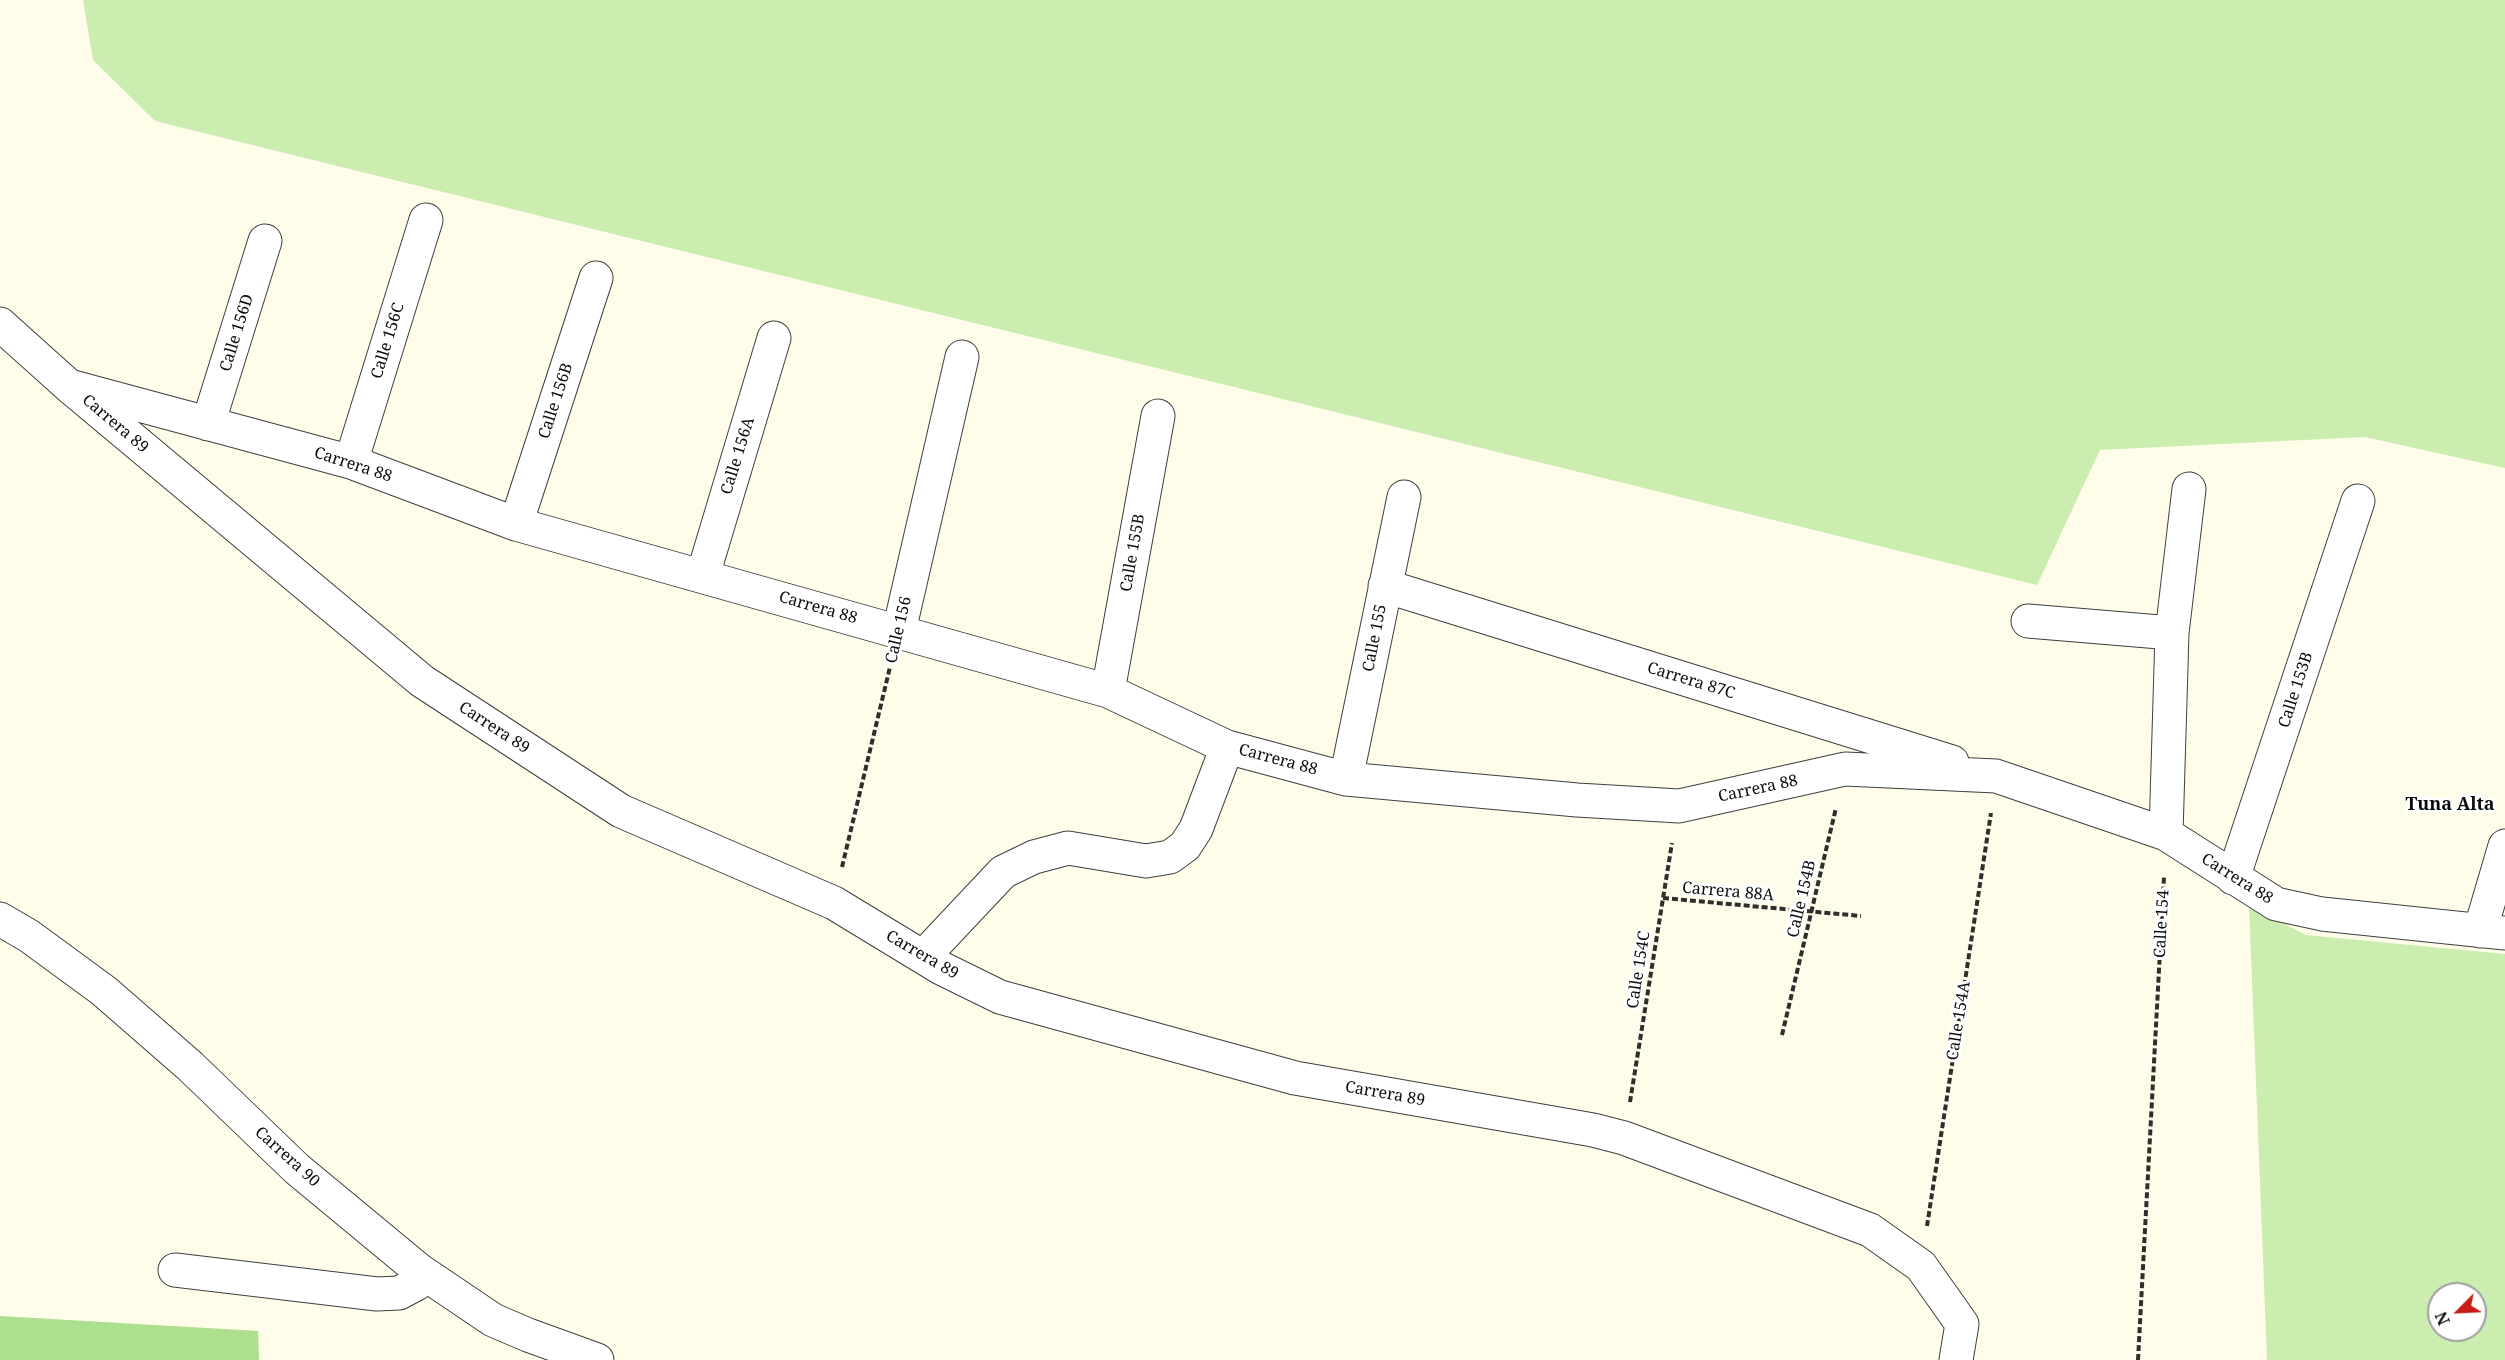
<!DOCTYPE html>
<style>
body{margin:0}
#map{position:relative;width:2505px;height:1360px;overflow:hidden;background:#fffdea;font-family:"Noto Serif",serif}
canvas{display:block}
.north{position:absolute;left:2427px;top:1282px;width:60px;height:60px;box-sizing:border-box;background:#fff;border:2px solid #9e9e9e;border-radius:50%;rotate:246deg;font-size:16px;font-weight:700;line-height:24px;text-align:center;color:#0c0c0c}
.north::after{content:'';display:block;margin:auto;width:21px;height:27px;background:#c81d17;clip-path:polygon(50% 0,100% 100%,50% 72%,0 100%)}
</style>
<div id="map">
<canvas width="2505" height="1360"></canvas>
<div class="north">N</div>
</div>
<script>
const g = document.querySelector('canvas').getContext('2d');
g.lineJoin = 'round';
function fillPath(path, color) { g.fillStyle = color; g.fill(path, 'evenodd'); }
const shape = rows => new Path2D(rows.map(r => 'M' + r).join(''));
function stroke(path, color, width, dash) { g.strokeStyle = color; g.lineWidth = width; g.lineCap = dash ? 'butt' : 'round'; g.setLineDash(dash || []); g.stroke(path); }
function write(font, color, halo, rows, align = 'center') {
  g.font = font + ' "Noto Serif",serif'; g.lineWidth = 6; g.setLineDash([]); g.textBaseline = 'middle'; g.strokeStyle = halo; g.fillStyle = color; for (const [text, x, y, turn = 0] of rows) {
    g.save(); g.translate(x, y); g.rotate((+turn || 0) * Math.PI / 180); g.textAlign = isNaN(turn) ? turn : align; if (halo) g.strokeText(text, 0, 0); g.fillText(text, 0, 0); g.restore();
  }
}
fillPath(shape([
 [83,0,2505,0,2505,468,2365,437,2100,450,2037,585,155,121,93,60],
 [2249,905,2306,935,2505,954,2505,1360,2267,1360],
 [2439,1294,2475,1294,2475,1330,2439,1330]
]), '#cbedb0');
fillPath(shape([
 [0,1316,258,1331,259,1360,0,1360]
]), '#acdf8e');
const minor = shape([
 [0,324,69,386,422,681,621,811,834,903,941,968,1000,997,1295,1078,1593,1130,1624,1138,1870,1230,1921,1266,1962,1324,1956,1360],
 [69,386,351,462,516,524,1108,691,1227,747,1346,779,1577,800,1679,806,1845,769,1996,776,2166,834,2276,904,2322,914,2505,933],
 [208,424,265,241],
 [351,462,426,220],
 [516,524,596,278],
 [703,575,774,338],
 [1385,586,1952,762],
 [2028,621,2172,633],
 [899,631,962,357],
 [1108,691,1158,416],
 [1346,779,1404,497],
 [2166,834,2172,633,2189,489],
 [2233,878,2358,501],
 [0,919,29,936,104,991,190,1066,297,1169,419,1270,493,1320,528,1335,597,1360],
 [2480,931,2505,846],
 [923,957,1003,872,1034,857,1068,848,1146,861,1170,857,1185,846,1196,829,1227,747],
 [175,1270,377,1294,399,1293,416,1284,419,1270]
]);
stroke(minor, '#3f3f3f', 35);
stroke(shape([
 [842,867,890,667],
 [1663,898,1861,916],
 [1782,1035,1836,808],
 [1630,1102,1672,843],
 [1927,1226,1991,813],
 [2138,1360,2164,877]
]), '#2e2e2e', 4, [6, 3]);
stroke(minor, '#fff', 33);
write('16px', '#0c0c0c', '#fff', [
 ["Calle 156D",237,333,-73],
 ["Calle 156C",388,341,-73],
 ["Calle 156B",556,401,-72],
 ["Carrera 89",115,424,40],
 ["Calle 156A",738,456,-73],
 ["Carrera 88",353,465,18],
 ["Calle 155B",1133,553,-80],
 ["Carrera 88",818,608,16],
 ["Calle 156",899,630,-77],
 ["Calle 155",1375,638,-79],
 ["Carrera 87C",1691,681,17],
 ["Calle 153B",2296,690,-72],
 ["Carrera 89",494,728,33],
 ["Carrera 88",1278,760,15],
 ["Carrera 88",1758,789,-12],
 ["Carrera 88",2237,879,32],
 ["Carrera 88A",1728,892,5],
 ["Calle 154B",1802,899,-77],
 ["Calle 154",2162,924,-87],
 ["Carrera 89",922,955,30],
 ["Calle 154C",1639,970,-81],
 ["Calle 154A",1959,1021,-81],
 ["Carrera 89",1385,1094,10],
 ["Carrera 90",287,1157,42]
]);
write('bold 18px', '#0c0c0c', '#fff', [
 ["Tuna Alta",2450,805]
]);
</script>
